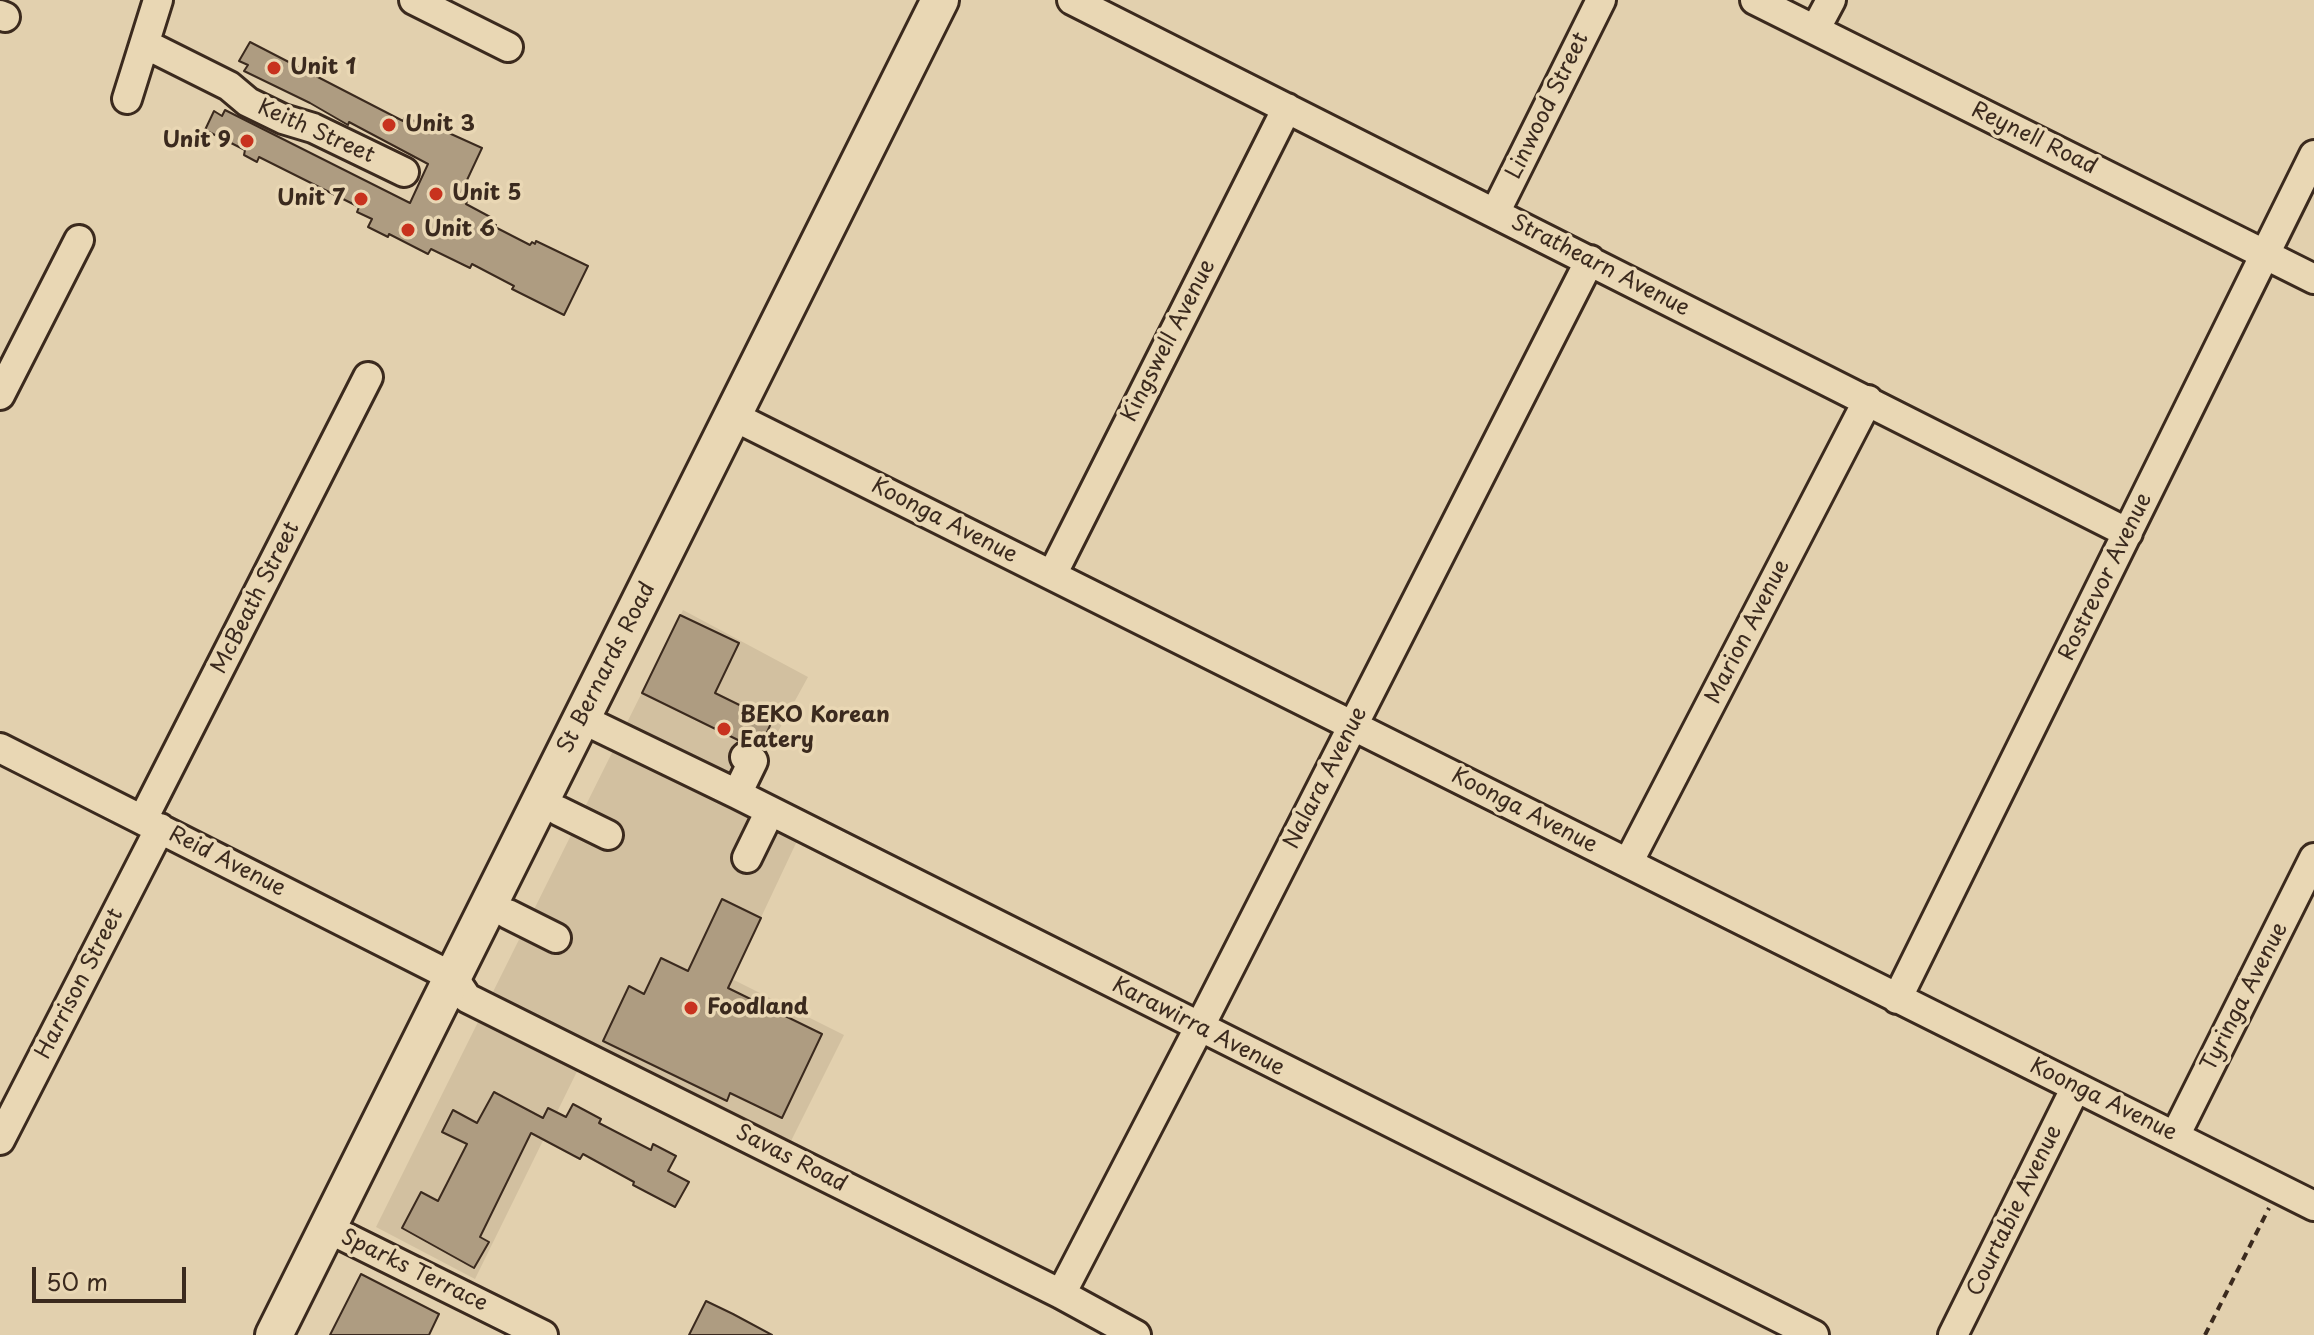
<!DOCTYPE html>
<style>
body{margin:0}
#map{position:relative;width:2314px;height:1335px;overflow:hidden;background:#e2d0ae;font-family:"Playpen Sans",sans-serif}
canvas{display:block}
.scale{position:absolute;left:32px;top:1267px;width:154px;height:36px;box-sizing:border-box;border:4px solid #3b2a1e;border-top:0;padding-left:10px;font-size:24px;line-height:28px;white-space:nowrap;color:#3b2a1e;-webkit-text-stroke:6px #e9d7b4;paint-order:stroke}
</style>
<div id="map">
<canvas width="2314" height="1335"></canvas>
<div class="scale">50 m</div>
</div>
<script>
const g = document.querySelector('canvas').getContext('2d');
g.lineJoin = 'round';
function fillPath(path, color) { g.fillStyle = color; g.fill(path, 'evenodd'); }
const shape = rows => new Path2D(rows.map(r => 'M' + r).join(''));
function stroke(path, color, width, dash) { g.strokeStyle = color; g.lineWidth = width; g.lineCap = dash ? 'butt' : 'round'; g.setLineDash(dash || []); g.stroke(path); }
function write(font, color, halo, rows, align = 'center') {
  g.font = font + ' "Playpen Sans",sans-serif'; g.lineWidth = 7; g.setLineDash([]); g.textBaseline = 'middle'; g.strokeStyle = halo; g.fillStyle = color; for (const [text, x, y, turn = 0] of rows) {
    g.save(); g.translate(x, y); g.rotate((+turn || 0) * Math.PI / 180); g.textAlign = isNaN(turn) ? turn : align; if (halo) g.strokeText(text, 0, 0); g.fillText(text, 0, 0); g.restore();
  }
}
fillPath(shape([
 [683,610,808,677,735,810,797,841,732,979,844,1035,790,1143,590,1045,475,1279,376,1227]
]), '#d2c0a0');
const building = shape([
 [250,42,403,121,405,117,422,124,426,117,441,125,440,129,482,148,460,195,468,199,466,204,494,219,492,224,496,225,495,227,530,245,532,242,535,244,536,241,588,266,564,315,512,289,514,286,472,264,470,268,431,249,428,254,389,234,388,237,368,227,372,219,357,212,359,207,259,157,257,162,244,155,245,150,205,130,214,111,222,116,225,110,410,203,428,164,349,122,348,125,310,103,244,71,248,65,239,61,250,42],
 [680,615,739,643,715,693,772,721,761,746,752,742,740,741,642,693,680,615],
 [722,899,761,918,728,988,822,1034,782,1118,730,1093,727,1101,603,1041,629,986,644,994,661,958,688,971,722,899],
 [494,1092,543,1118,548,1108,566,1117,573,1104,601,1119,599,1123,651,1150,653,1144,676,1156,668,1171,689,1182,675,1207,633,1185,634,1182,583,1154,580,1159,531,1133,480,1237,489,1242,474,1268,402,1228,421,1192,438,1201,467,1144,442,1132,453,1110,477,1123,494,1092],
 [361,1274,439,1314,429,1335,330,1335,361,1274],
 [706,1301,733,1314,772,1335,689,1335,706,1301]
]);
fillPath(building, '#ae9c81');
stroke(building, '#3b2a1e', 2);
const minor = shape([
 [414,0,508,47],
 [1072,0,2128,533],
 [1755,0,2314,279],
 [0,15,5,17],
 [1815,30,1831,0],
 [145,44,229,86,248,102,283,119,313,128,404,172],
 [127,99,158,0],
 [1495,213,1601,0],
 [0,395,79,240],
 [733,416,2314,1206],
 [1052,575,1287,108],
 [582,719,737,794,1814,1335],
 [0,748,453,977,467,998,1061,1294,1136,1335],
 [737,794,753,761,745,757],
 [559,811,608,835],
 [143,819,368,377],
 [747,858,770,811],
 [1628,863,1868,400],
 [508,914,556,938],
 [1897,999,2314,155],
 [2175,1136,2314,858],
 [0,1140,160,828],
 [327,1228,543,1335],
 [1061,1294,1199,1028,1590,260],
 [1953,1335,2076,1087]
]);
const major = shape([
 [274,1335,940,0]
]);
stroke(minor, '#3b2a1e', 34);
stroke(major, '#3b2a1e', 42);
stroke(shape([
 [2205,1335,2269,1208]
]), '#3b2a1e', 4, [8, 6]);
stroke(minor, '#e9d7b4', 28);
stroke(major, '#e9d7b4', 36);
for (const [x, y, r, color] of [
 [274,68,8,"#c8321e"],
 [389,125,8,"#c8321e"],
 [247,141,8,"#c8321e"],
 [436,194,8,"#c8321e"],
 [361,199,8,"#c8321e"],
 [408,230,8,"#c8321e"],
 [724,729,8,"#c8321e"],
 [691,1008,8,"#c8321e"]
]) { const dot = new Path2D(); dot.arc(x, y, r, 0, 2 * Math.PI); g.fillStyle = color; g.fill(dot); stroke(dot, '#e9d7b4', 3); }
write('bold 22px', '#3b2a1e', '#e9d7b4', [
 ["Unit 1",290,68],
 ["Unit 3",405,125],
 ["Unit 9",231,141,"right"],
 ["Unit 5",452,194],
 ["Unit 7",345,199,"right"],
 ["Unit 6",424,230],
 ["BEKO Korean",740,716],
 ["Eatery",740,741],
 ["Foodland",707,1008]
], 'left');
write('22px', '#3b2a1e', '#e9d7b4', [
 ["Linwood Street",1548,106,-64],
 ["Keith Street",316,132,24],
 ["Reynell Road",2034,139,26],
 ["Strathearn Avenue",1600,266,27],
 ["Kingswell Avenue",1169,341,-63],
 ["Koonga Avenue",944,521,27],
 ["Rostrevor Avenue",2106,577,-64],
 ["McBeath Street",256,598,-63],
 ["Marion Avenue",1748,632,-63],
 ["St Bernards Road",607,668,-63],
 ["Nalara Avenue",1326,778,-63],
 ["Koonga Avenue",1524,811,27],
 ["Reid Avenue",227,862,27],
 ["Harrison Street",80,984,-63],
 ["Tyringa Avenue",2245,997,-63],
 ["Karawirra Avenue",1198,1027,27],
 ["Koonga Avenue",2103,1100,26],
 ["Savas Road",791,1159,27],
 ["Courtabie Avenue",2015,1211,-64],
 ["Sparks Terrace",414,1271,26]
]);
</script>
